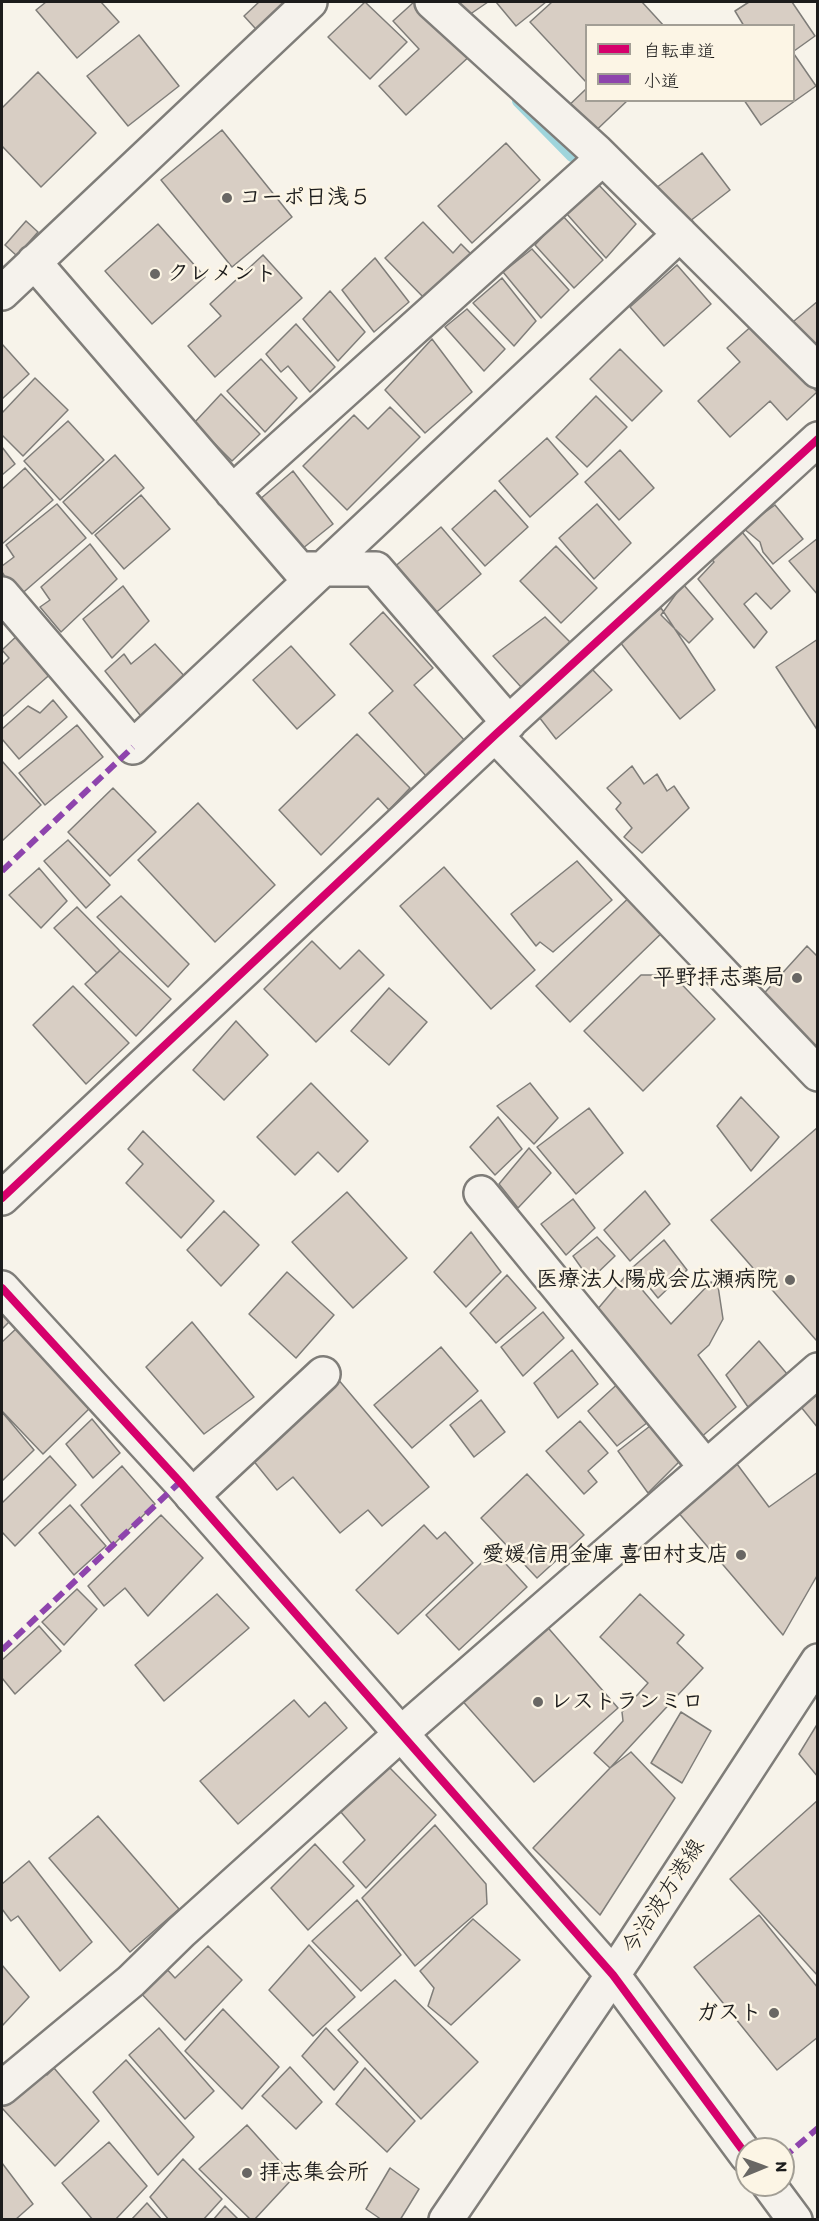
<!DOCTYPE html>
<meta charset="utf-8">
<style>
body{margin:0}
#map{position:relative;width:819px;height:2221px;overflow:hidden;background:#f7f3ea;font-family:Itim,"Klee One",sans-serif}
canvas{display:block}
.frame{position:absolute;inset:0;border:3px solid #1c1c1c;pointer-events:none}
.legend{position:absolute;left:585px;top:24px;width:210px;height:78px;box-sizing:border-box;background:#fcf5e5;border:2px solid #a29e95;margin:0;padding:8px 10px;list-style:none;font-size:18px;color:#1c1c1c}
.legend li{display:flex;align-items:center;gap:12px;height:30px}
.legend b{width:30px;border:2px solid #a29e95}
.north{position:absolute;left:735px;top:2137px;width:60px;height:60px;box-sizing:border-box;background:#fcf5e5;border:2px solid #a29e95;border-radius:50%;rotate:89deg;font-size:16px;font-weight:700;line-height:24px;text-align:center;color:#1c1c1c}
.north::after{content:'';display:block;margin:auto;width:21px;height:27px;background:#696764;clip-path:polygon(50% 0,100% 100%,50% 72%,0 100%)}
</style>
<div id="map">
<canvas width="819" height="2221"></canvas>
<div class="frame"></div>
<ul class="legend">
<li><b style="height:8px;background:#d6006c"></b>自転車道</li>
<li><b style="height:8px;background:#8e44ad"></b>小道</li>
</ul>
<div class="north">N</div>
</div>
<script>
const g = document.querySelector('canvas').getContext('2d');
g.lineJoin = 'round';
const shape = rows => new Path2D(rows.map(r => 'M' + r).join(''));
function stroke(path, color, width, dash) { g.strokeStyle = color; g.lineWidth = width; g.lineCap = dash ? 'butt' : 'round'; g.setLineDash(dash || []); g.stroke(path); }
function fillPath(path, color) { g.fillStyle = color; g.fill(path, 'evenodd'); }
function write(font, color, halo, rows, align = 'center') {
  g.font = font + ' Itim,"Klee One",sans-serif'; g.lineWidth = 5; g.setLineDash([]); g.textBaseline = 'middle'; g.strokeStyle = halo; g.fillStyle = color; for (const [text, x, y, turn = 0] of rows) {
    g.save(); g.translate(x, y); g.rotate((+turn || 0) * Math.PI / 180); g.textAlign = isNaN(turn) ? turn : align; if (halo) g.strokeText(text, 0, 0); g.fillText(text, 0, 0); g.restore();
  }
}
stroke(shape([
 [518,101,572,156]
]), '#9fd5dc', 12);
const building = shape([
 [46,2,101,2,119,22,77,58,36,10,46,2],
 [259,2,304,2,265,39,244,16,259,2],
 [365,2,407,42,370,79,328,37,365,2],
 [414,2,425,2,473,53,406,115,379,86,419,49,393,21,414,2],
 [455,2,488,2,466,17,455,2],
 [496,2,546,2,516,26,496,2],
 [552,2,642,2,664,26,586,26,586,82,530,22,552,2],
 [749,2,792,2,815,36,794,51,794,26,744,26,735,11,749,2],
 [139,35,179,86,128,126,87,76,139,35],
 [794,54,816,86,761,125,744,100,794,100,794,54],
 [38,72,96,133,41,187,2,146,2,108,38,72],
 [586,89,586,100,628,100,587,139,562,112,586,89],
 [222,130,292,217,232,267,161,180,222,130],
 [506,143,540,180,472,243,438,206,506,143],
 [702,153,730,190,685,225,656,188,702,153],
 [595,181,636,224,606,258,566,213,595,181],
 [562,215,603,260,574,288,535,245,562,215],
 [26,221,38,232,17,256,5,245,26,221],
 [423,222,453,253,461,244,474,257,428,302,385,258,423,222],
 [158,224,205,277,152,324,105,271,158,224],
 [532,249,569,290,541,318,503,272,532,249],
 [263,255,302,298,215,377,188,346,221,316,210,304,263,255],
 [375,258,409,302,374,332,342,290,375,258],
 [677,265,711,304,664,346,630,307,677,265],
 [502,278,536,321,514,346,473,303,502,278],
 [330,291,365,332,338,361,303,319,330,291],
 [818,301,818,360,788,326,818,301],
 [467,309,505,349,484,371,445,327,467,309],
 [755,323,817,392,787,420,770,401,730,437,698,401,740,362,727,348,755,323],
 [296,324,335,367,310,392,288,366,281,372,266,354,296,324],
 [432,339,472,392,425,433,385,390,432,339],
 [2,344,29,374,2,399,2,344],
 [620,349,662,391,632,421,590,379,620,349],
 [261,359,297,398,265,432,227,391,261,359],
 [35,378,68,410,23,456,2,435,2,413,35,378],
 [221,394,260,434,232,461,194,423,221,394],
 [596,396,627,427,587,467,556,437,596,396],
 [390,407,420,437,347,510,303,466,354,415,368,429,390,407],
 [68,421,104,460,60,500,24,461,68,421],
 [547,438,578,474,530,517,499,481,547,438],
 [2,447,15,464,2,475,2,447],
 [620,450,654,488,619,520,585,482,620,450],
 [115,455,144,488,92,534,63,502,115,455],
 [25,468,53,500,2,544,2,489,25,468],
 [293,471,333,524,297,553,259,500,293,471],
 [495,490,528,527,485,566,452,529,495,490],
 [141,495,170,529,124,569,95,535,141,495],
 [57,504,86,538,18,597,2,572,2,566,14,557,6,545,57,504],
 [597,504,631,543,594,579,559,538,597,504],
 [775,505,803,539,773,564,763,552,760,542,743,528,775,505],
 [441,527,481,574,432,616,392,569,441,527],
 [738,527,790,591,771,609,756,593,744,604,767,632,754,648,698,579,714,562,707,554,738,527],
 [818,538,818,595,789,561,818,538],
 [90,544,117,579,61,632,40,607,50,600,41,587,90,544],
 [556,546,597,588,561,623,520,581,556,546],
 [683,584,713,619,689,643,661,615,683,584],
 [123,586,149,621,112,658,83,619,123,586],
 [661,608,715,690,680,719,620,642,661,608],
 [383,612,433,668,414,685,466,742,427,777,369,713,393,691,350,644,383,612],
 [545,617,572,644,521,687,493,656,545,617],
 [21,632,55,670,2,717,2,665,9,658,2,650,21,632],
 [818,639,818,731,776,667,818,639],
 [155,644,187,679,144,720,105,671,124,654,131,664,155,644],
 [291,646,335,695,297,729,253,680,291,646],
 [591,668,612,690,556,739,536,713,591,668],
 [53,700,67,717,19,759,2,739,2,729,28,706,40,713,53,700],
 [77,725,103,757,45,805,19,773,77,725],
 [357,734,410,788,389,810,378,798,321,855,279,810,357,734],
 [2,761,41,805,2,841,2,761],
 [632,766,644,784,657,774,667,791,674,786,689,808,642,853,624,837,632,828,616,809,621,803,607,788,632,766],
 [113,788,156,832,110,876,68,832,113,788],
 [198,803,275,885,215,942,138,860,198,803],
 [68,840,110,885,86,908,44,861,68,840],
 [577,861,612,900,553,952,540,942,536,946,511,914,577,861],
 [444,867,535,970,491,1009,400,906,444,867],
 [39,868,67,901,41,928,9,895,39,868],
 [636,891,669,926,570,1022,536,986,636,891],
 [121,896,189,964,168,987,97,917,121,896],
 [77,907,120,951,97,973,54,928,77,907],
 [312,941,340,969,359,950,384,975,316,1042,264,989,312,941],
 [807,946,818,957,818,1051,758,1000,807,946],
 [120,951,171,999,136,1036,85,984,120,951],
 [666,968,715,1019,643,1091,584,1031,641,975,659,975,666,968],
 [73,986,129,1043,86,1084,33,1025,73,986],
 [389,988,427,1022,389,1065,351,1031,389,988],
 [236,1021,268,1055,224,1100,193,1070,236,1021],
 [311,1083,368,1141,338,1172,318,1152,295,1175,257,1137,311,1083],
 [530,1083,558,1118,534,1144,497,1106,530,1083],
 [741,1097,779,1137,751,1171,717,1126,741,1097],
 [589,1108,623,1153,576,1194,537,1147,589,1108],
 [498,1117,522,1149,495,1175,470,1147,498,1117],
 [818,1127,818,1339,816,1340,711,1220,818,1127],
 [143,1131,214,1201,181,1238,126,1183,143,1164,128,1149,143,1131],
 [529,1148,551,1173,518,1208,499,1184,529,1148],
 [645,1191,670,1224,630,1261,604,1230,645,1191],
 [347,1192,407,1258,353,1308,292,1242,347,1192],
 [573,1199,595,1228,566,1255,541,1224,573,1199],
 [224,1211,259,1245,221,1286,187,1250,224,1211],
 [471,1232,501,1272,466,1307,434,1272,471,1232],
 [597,1237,615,1256,590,1280,573,1256,597,1237],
 [664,1240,687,1270,658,1298,633,1267,664,1240],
 [287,1272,334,1315,296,1358,249,1314,287,1272],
 [628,1273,671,1324,711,1282,718,1286,723,1319,709,1345,698,1355,736,1407,692,1445,591,1317,628,1273],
 [507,1275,536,1308,496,1343,470,1313,507,1275],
 [543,1312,564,1338,523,1376,501,1347,543,1312],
 [2,1313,9,1322,2,1329,2,1313],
 [192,1322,254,1397,204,1434,146,1367,192,1322],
 [19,1326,93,1405,43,1454,2,1411,2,1342,19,1326],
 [759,1341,788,1375,748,1407,726,1375,759,1341],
 [441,1347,478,1391,412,1448,374,1405,441,1347],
 [572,1350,598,1384,558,1418,534,1383,572,1350],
 [337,1378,429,1487,382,1526,368,1510,340,1533,293,1477,277,1490,248,1454,337,1378],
 [623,1379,652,1419,617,1446,588,1411,623,1379],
 [818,1385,818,1428,797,1402,818,1385],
 [481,1400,505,1432,474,1457,450,1425,481,1400],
 [2,1412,34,1450,2,1481,2,1412],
 [92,1419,120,1453,93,1478,66,1444,92,1419],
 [659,1419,687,1454,648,1493,618,1451,659,1419],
 [580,1421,608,1453,588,1471,597,1482,584,1494,546,1451,580,1421],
 [50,1456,76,1485,15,1546,2,1532,2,1503,50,1456],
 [731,1456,769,1507,818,1472,818,1574,783,1635,677,1511,731,1456],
 [122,1466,155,1504,113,1545,81,1505,122,1466],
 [527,1474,584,1535,537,1578,481,1518,527,1474],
 [70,1505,106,1546,74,1575,39,1533,70,1505],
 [161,1515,203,1558,148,1616,125,1588,104,1606,88,1586,161,1515],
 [424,1525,437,1539,445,1532,473,1563,398,1634,356,1590,424,1525],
 [494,1551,527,1587,459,1650,426,1615,494,1551],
 [77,1589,97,1609,64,1645,42,1622,77,1589],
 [217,1594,249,1628,164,1701,135,1665,217,1594],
 [640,1594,684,1635,677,1643,703,1668,610,1768,594,1753,623,1721,622,1712,648,1683,600,1637,640,1594],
 [543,1622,618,1708,534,1782,459,1697,543,1622],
 [39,1626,61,1651,15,1694,2,1678,2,1660,39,1626],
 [294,1700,309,1717,325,1702,347,1728,238,1824,200,1781,294,1700],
 [681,1712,711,1731,682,1783,651,1763,681,1712],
 [818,1723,818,1777,799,1754,818,1723],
 [631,1752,675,1798,600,1915,533,1848,610,1768,631,1752],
 [389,1767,436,1815,366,1888,343,1862,365,1840,340,1811,389,1767],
 [818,1800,818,1976,730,1879,818,1800],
 [98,1816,179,1909,130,1952,49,1858,98,1816],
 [435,1825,486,1884,487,1904,415,1966,362,1898,435,1825],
 [315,1844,354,1886,308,1930,271,1888,315,1844],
 [29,1861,92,1942,60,1971,18,1916,11,1921,2,1909,2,1884,29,1861],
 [357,1900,401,1955,361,1991,312,1941,357,1900],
 [759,1915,818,1988,818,2037,777,2070,694,1967,759,1915],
 [473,1919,520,1960,451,2025,428,2006,434,1988,420,1971,473,1919],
 [309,1945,355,1997,313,2036,269,1990,309,1945],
 [208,1946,242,1980,185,2040,138,1990,163,1965,175,1978,208,1946],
 [2,1965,29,1997,2,2026,2,1965],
 [395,1980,478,2062,421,2119,338,2030,395,1980],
 [223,2009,279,2067,242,2109,185,2051,223,2009],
 [159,2028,214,2091,185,2119,129,2055,159,2028],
 [326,2028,358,2062,334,2090,302,2056,326,2028],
 [126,2060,194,2137,158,2175,93,2092,126,2060],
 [40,2066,47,2075,54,2068,99,2121,55,2166,2,2108,2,2102,40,2066],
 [290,2067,322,2102,296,2129,262,2096,290,2067],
 [365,2068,415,2121,387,2152,336,2104,365,2068],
 [247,2125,294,2177,254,2220,251,2220,199,2169,247,2125],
 [109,2142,147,2186,115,2220,93,2220,62,2183,109,2142],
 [183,2159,222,2199,203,2220,169,2220,150,2197,183,2159],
 [2,2163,33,2204,15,2220,2,2220,2,2163],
 [390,2168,419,2189,400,2220,382,2220,366,2209,390,2168],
 [147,2203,162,2220,131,2220,147,2203],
 [225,2206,239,2220,213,2220,225,2206]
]);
fillPath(building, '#d8cec4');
stroke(building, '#7f7d79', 1.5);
const street = shape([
 [432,2,596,151,818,371],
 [34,262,299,569,376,569,509,723],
 [2,293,310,2],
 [232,492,603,158],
 [2,594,133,747,680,234],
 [495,735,818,1074],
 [481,1193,705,1466],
 [2,1198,495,735,818,439],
 [192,1496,323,1374],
 [2,2088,131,1981,181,1932,414,1722,818,1370]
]);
const secondary = shape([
 [2,1288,180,1482,613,1975,747,2156],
 [769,2185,795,2220]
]);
const primary = shape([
 [446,2220,627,1954,818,1661]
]);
stroke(street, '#7f7d79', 38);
stroke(secondary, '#7f7d79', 38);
stroke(primary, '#7f7d79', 38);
stroke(street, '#f5f2ec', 33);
stroke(secondary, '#f5f2ec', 33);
stroke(primary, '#f5f2ec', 33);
stroke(shape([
 [2,871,133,747],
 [2,1650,180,1482],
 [783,2158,818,2128]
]), '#8e44ad', 6, [12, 6]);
stroke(shape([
 [2,1198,495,735,818,439],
 [2,1288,180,1482,613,1975,747,2156]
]), '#d6006c', 8);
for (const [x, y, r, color] of [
 [227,198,6,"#696764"],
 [155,274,6,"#696764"],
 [797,978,6,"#696764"],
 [790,1280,6,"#696764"],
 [741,1555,6,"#696764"],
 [538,1702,6,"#696764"],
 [774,2013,6,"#696764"],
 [247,2173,6,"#696764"]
]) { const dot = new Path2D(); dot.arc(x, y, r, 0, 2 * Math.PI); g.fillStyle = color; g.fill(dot); stroke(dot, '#fcf5e5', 2); }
write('bold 22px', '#1c1c1c', '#fcf5e5', [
 ["コーポ日浅５",239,198],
 ["クレメント",167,274],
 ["平野拝志薬局",785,978,"right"],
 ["医療法人陽成会広瀬病院",778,1280,"right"],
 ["愛媛信用金庫 喜田村支店",729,1555,"right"],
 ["レストランミロ",550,1702],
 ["ガスト",762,2013,"right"],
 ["拝志集会所",259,2173]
], 'left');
write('22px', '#1c1c1c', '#fcf5e5', [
 ["今治波方港線",664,1897,-57]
]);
</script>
